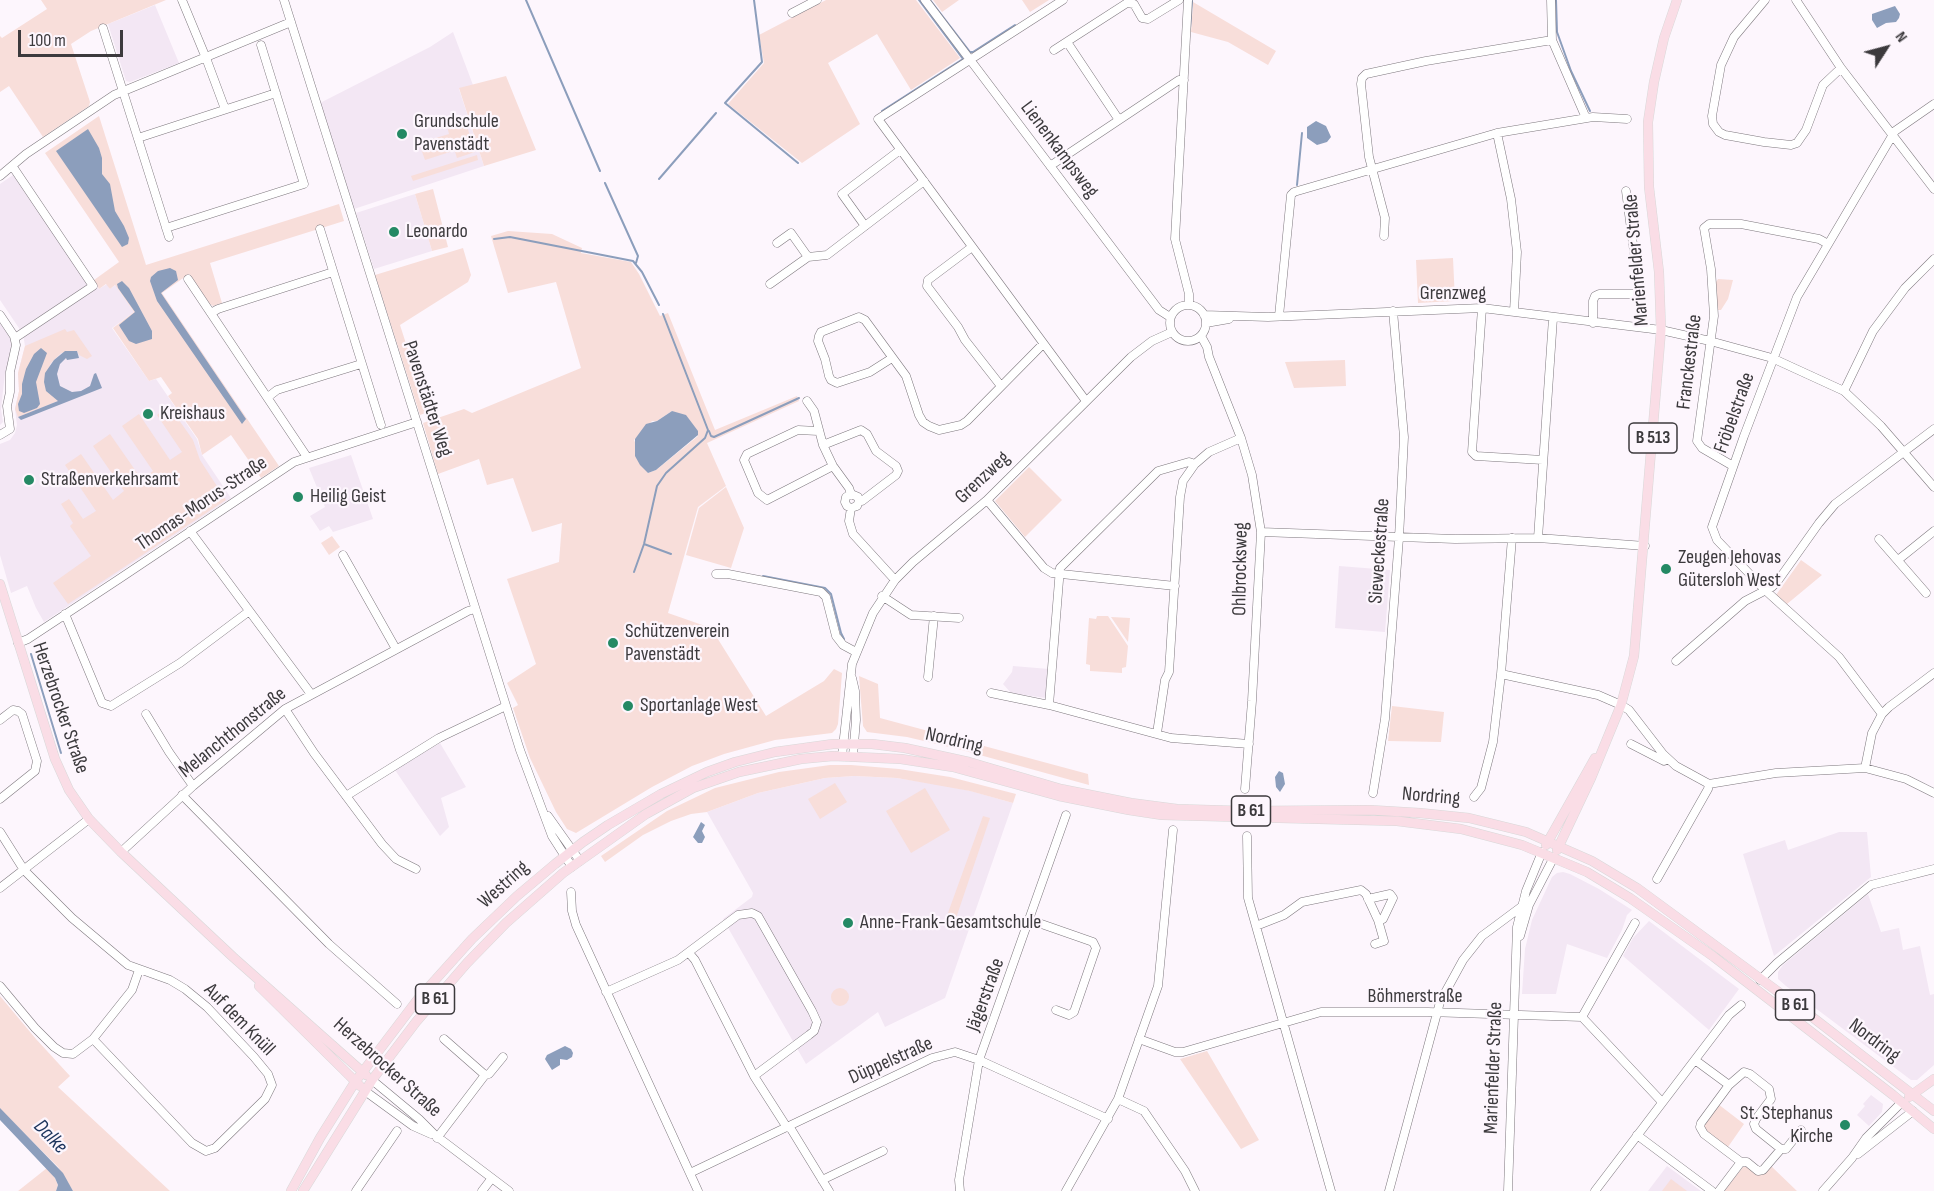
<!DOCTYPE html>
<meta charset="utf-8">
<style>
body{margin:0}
#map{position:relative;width:1934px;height:1191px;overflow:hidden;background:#fdf6fd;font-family:"Sofia Sans Condensed",sans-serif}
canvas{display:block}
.north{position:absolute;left:1856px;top:18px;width:60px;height:60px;-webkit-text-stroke:4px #fdf6fd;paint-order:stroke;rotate:54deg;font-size:16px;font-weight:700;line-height:24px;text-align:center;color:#3c3a3d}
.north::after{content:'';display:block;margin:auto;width:21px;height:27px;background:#3c3a3d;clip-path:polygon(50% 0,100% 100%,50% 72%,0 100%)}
.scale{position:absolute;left:18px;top:30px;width:105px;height:27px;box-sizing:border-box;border:3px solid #3c3a3d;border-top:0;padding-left:8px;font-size:18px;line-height:21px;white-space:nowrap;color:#3c3a3d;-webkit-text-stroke:4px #fdf6fd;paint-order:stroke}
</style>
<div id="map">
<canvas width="1934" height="1191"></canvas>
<div class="north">N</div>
<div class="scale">100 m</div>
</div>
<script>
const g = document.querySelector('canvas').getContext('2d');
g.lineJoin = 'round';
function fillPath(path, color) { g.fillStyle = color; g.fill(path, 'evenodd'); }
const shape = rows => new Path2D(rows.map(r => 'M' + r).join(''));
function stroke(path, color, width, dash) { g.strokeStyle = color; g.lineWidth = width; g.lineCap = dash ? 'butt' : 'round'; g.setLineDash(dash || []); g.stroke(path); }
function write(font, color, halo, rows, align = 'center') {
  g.font = font + ' "Sofia Sans Condensed",sans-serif'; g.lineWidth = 4.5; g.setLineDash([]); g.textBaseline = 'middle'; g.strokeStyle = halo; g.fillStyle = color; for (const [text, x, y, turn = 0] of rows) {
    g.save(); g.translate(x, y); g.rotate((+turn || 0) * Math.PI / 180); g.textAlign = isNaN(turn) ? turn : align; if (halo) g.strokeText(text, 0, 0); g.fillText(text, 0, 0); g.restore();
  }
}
fillPath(shape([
 [155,5,179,63,130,82,126,81,108,24],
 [453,32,473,85,459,89,484,166,354,209,320,103,430,47],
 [13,175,91,289,97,286,99,289,107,284,110,289,115,285,134,312,112,328,149,381,156,379,197,439,202,455,231,498,44,622,36,608,27,586,11,593,0,555,0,444,10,440,15,433,17,425,15,409,19,391,18,373,25,346,23,334,0,300,0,184],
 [415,194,432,251,374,269,356,213],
 [0,322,11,339,13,347,5,373,1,409,3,422,0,425],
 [351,455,373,519,333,532,329,526,320,531,310,516,325,507,309,468],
 [1339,566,1390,570,1385,632,1335,628],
 [1013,666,1049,669,1046,698,1011,693,1003,684,1012,672],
 [440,743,466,787,441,798,449,827,440,836,395,770],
 [854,776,897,778,947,786,971,791,1013,803,945,998,885,1027,878,1012,806,1064,723,919,752,897,753,893,707,812,758,793,825,778],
 [1839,832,1867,832,1871,877,1774,956,1743,854,1785,840,1788,850],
 [1563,872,1570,874,1599,889,1632,910,1627,915,1622,930,1607,958,1567,944,1556,994,1522,994,1525,949,1532,920,1552,877,1557,873],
 [1868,894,1881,932,1899,928,1903,950,1920,946,1930,995,1934,994,1934,1065,1917,1080,1911,1080,1786,986,1778,979,1778,972,1783,965],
 [1649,921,1739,989,1709,1030,1623,956,1633,938],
 [1871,1095,1883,1104,1882,1112,1869,1126,1857,1115,1865,1106,1863,1104],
 [1667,1166,1701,1191,1648,1191]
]), '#f3e7f4');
fillPath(shape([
 [41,0,166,0,91,31,71,44,90,102,89,106,43,137,9,86,0,92,0,36,2,38,47,9],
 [826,0,916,0,960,58,911,90,877,34,828,63,860,124,802,163,728,104,764,63,759,35],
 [933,0,959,0,942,12],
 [1022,0,1049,0,1030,12],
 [1193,2,1276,51,1268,65,1228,42,1191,32],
 [506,76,536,150,484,166,459,88],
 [99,116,146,265,339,204,344,221,210,263,222,303,213,306,210,304,189,274,162,293,279,466,261,478,231,435,202,455,198,439,168,396,172,393,161,377,149,381,113,328,134,312,115,285,110,289,106,284,99,289,94,280,119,262,45,153],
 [465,120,475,152,457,158,451,139,449,140,453,151,425,160,419,143,449,134,447,126],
 [477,155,478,160,413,181,411,176],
 [433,189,448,247,432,251,415,194],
 [508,231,552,234,582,248,581,253,631,262,639,274,660,316,668,313,715,430,797,396,799,401,707,443,726,486,698,507,668,613,711,628,766,716,824,681,834,669,842,673,838,724,836,729,832,733,775,740,724,754,692,766,652,787,576,833,567,829,556,812,530,758,513,708,518,705,507,683,536,664,507,579,559,562,562,523,532,532,513,478,487,485,479,459,438,474,423,423,464,409,472,413,581,368,556,282,508,293,491,236],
 [672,411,698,436,656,470,648,473,634,440,652,421,657,421],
 [463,248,471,275,468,282,400,325,428,412,420,415,375,275],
 [1453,258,1455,301,1418,303,1416,260],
 [1718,279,1733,280,1728,299,1721,310,1717,310,1716,282],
 [65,329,67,332,74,330,92,356,87,359,79,355,77,351,61,353,50,364,58,401,18,417,15,409,19,391,18,373,25,346],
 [1345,360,1346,386,1294,388,1285,362],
 [169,406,193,440,200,460,226,500,68,604,53,583,91,556,70,526,73,523,61,504,69,499,83,519,96,511,65,465,81,454,113,500,124,491,93,446,110,434,142,480,153,471,122,426,139,414,170,460,182,452,157,415],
 [1029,467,1062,500,1025,537,995,501],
 [726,487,744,528,731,568,686,555,699,508],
 [332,536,340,547,329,555,321,543],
 [1801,560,1822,575,1787,604,1776,595],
 [1097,616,1108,616,1128,646,1126,667,1122,668,1122,673,1090,671,1090,665,1086,664,1089,618,1096,619],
 [1111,617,1130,618,1128,642],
 [859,676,878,684,880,718,1088,774,1089,785,958,749,907,737,867,732,863,726],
 [1392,706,1444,712,1441,742,1388,741],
 [830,765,851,765,899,769,950,777,1016,794,1013,803,970,791,897,778,854,776,825,778,758,793,707,812,691,814,671,821,643,835,605,862,601,856,667,811,715,788,779,772],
 [835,783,847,802,820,819,808,799],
 [925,788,950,830,911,853,886,811],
 [983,816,990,818,953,927,944,924],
 '831 997a9 9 0 1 1 18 0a9 9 0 1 1-18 0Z',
 [0,996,36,1039,70,1076,58,1087,170,1191,73,1191,58,1167,0,1109],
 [1207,1051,1259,1140,1241,1149,1180,1059],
 [1718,1104,1744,1124,1728,1147,1705,1130,1704,1126,1704,1122],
 [1771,1166,1797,1191,1724,1191,1743,1167,1749,1167,1754,1170],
 [47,1168,55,1178,58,1185,56,1191,18,1191],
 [1671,1179,1687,1191,1662,1191]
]), '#f8deda');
fillPath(shape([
 [1895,6,1900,14,1899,18,1896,22,1886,23,1877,28,1872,20,1872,14],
 [1316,121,1326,126,1331,137,1327,142,1317,145,1307,138,1307,127],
 [88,129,99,148,102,158,102,174,110,184,115,211,124,226,129,238,128,244,122,247,56,151],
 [170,268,176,271,178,280,161,293,246,419,242,424,157,301,150,281,151,277,158,271],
 [122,281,129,288,152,331,152,339,136,344,129,341,120,327,119,325,135,312,118,288,117,284],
 [41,348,47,353,36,382,40,404,37,408,24,413,19,411,18,404,22,394,22,384,26,369,34,354],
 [65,351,77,351,79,358,67,360,66,358,60,364,57,374,60,386,72,392,81,391,90,386,94,374,96,373,102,388,21,420,18,417,58,401,46,391,44,382,45,373,54,360],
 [672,411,686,415,698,431,698,435,656,470,648,473,640,465,635,456,635,439,646,424,657,421],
 [1279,771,1283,773,1285,784,1280,792,1276,787,1275,777],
 [701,822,705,825,702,831,705,837,702,843,698,843,693,837],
 [565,1046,571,1049,573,1053,572,1057,567,1060,560,1059,560,1065,552,1070,545,1059,547,1055],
 [0,1108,63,1173,73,1191,56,1191,58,1185,55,1178,0,1120]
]), '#8c9ebc');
stroke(shape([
 [526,0,600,171],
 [754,0,762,62,725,103,798,163],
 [930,0,970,52,973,52,1015,25],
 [1556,0,1557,32,1571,71,1590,111],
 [1190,29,1192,1],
 [882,111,963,59,919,0],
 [659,179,716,113],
 [605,183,638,256,636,263],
 [1297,185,1302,133],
 [494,239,510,237,633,261,642,272,659,305],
 [709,431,711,436,714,437,799,398],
 [644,544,671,554],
 [634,572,644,544,657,486,666,473,705,438,708,430,663,314],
 [763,576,825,588,831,594,841,633,844,639],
 [31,654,61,753]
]), '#8c9ebc', 2);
const minor = shape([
 [182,0,206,58,225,109],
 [284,0,520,750,552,836,572,867],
 [925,0,1159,310,1170,317],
 [1063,0,878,119,1086,401],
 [1188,0,1175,239,1189,294,1189,304],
 [1551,0,1552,40,1586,118],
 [1765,0,1734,37,1721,65,1712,116,1713,124,1719,132,1725,135,1764,142,1791,145,1797,143,1806,130,1823,85,1841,68],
 [1796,0,1841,68,1934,189],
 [792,13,817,0],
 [103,28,169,237],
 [1067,42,1119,120],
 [1054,50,1127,3,1134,4,1142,18,1148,19,1179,0],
 [1497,133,1511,199,1517,252,1514,312],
 [138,138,276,93],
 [1050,166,1179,80,1184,80],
 [13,167,93,286,15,338],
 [0,176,26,154,114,95,291,22],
 [865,226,842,194,900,150],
 [166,228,304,184,261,45],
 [320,229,381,425],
 [1384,236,1385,218,1369,157,1361,84,1362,78,1366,74,1426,61,1552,40],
 [777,243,791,233,808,257,827,255,924,181],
 [972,247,928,280,927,286,958,327,965,340,1001,386],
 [188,279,307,457],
 [770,284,808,257],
 '1170 323a18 18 0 1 1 36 0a18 18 0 1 1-36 0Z',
 [1482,308,1472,452,1476,456,1543,460],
 [211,313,218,309,333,272],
 [0,315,14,336,16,345,10,372,10,392,7,406,10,429,0,435],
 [1204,315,1268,317,1482,308,1661,330,1710,341,1772,358,1844,391,1881,426,1934,487],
 [1279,316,1291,195,1294,192,1497,133,1593,117,1627,119],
 [1206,323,1229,319],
 [1593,323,1593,301,1595,296,1599,294,1634,294,1639,290,1626,191],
 [1201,336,1207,347,1209,357,1241,438,1252,475,1261,532,1252,701,1245,789],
 [892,358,870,372,837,383,831,380,829,376,825,359,818,341,819,336,821,332,859,317,865,320,906,376,919,415,923,422,929,426,939,430,961,425,967,421,1043,344],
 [1844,391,1873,331,1905,288,1934,259],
 [268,397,277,390,361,364],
 [807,401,814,411,823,445,833,466,849,488,851,494,858,497,859,501],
 [818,431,798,430,747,454,744,460,758,493,767,500,833,466],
 [823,445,861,430,867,434,876,451,896,466,898,471,896,475,862,501,859,501,857,506,851,508,849,521,853,534,895,580],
 [1733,466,1702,448,1697,441,1714,316,1711,269,1704,228,1709,224,1741,224,1819,239,1828,244],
 [851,494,846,497,845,502,847,506,851,508],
 [987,500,1044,568,1052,573,1175,586],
 [190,531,311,694],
 [1261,532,1455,539,1538,538,1645,546],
 [1538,538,1553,318],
 [1879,539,1926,593],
 [343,555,396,649],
 [1898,560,1934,531],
 [716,574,728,574,821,592,826,597,836,636,843,645,856,652],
 [882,596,911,615,959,618],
 [65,614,102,703,111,706,180,663,248,612],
 [18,643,28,639,119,579,294,462,417,422],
 [1676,661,1745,601,1772,587,1777,582,1819,523,1835,504,1934,429],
 [1501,674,1598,695,1621,705,1629,710,1663,754,1676,766,1709,784,1776,773,1865,768,1906,779,1934,793],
 [928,677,934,616],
 [852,678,855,691,856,720,853,756],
 [991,693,1049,705,1171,738,1249,744],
 [1049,705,1060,568,1158,471,1189,462,1195,464],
 [285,709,314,753,382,844,396,859,416,869],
 [146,714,169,752,193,786],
 [1882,714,1839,657,1765,590,1717,540,1712,527,1744,436,1797,297,1895,131,1934,104],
 [0,720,13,710,18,711,22,714,37,761,35,771,0,799],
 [1157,733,1165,680,1169,672,1180,497,1183,481,1195,464,1209,452,1241,438],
 [1631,744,1664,761,1668,759],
 [842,756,852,664,873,613,895,580,913,562,987,500,1131,357,1152,341,1172,332],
 [1865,768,1872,733,1882,714,1889,707,1934,673],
 [1373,793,1385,719,1399,538,1404,437,1393,311],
 [182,795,329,944,397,1004],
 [346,796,439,738,506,706],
 [1474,797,1481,788,1493,742,1501,674,1512,538],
 [548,816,580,861],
 [0,832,24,870,72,918,128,965,170,980,185,989,207,1007,254,1057,268,1074,272,1085,265,1099,215,1148,206,1151,192,1143,93,1039],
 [1247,836,1248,898,1331,1191],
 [121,852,193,786,285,709,468,611,475,609],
 [1657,879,1708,789,1709,784],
 [0,888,89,819],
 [571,892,572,911,576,925,698,1191],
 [1368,899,1390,894,1393,898,1383,919,1378,920],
 [1030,920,1093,942,1096,948,1074,1012,1069,1015,1056,1010],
 [1256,926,1284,915,1302,902,1361,890,1366,894,1378,920,1384,941,1375,944],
 [1520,936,1529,905,1554,857],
 [689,953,695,960,754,1076,786,1126,791,1129,829,1191],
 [1760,980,1777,963,1871,885,1934,869],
 [0,986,35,1028,54,1047,63,1053,73,1054,93,1039,132,990,139,970],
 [606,992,678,960,738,915,752,913,758,916,762,923,812,1011,817,1022,814,1031,809,1035,754,1076],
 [1582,1017,1635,923],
 [1139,1039,1175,1052,1183,1052,1321,1012,1428,1012,1582,1017,1662,1102],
 [1695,1060,1729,1085,1701,1123,1700,1127,1704,1134,1741,1162,1747,1162,1758,1171,1763,1170,1781,1149,1786,1149,1801,1130],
 [485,1075,489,1074,503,1057],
 [372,1080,419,1119,435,1135,509,1191],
 [1729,1085,1744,1072,1750,1074,1769,1089,1771,1099,1756,1119,1754,1124,1756,1129,1781,1149],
 [365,1091,413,1126,431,1134],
 [1118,1099,1144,1111,1185,1171,1195,1191],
 [1637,1135,1712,1191],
 [437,1138,485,1075,444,1039],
 [1858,1154,1913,1111],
 [690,1173,932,1058,955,1052,979,1060,1108,1119],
 [822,1180,883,1151],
 [356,1191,397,1131],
 [482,1191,492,1178],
 [960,1191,959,1180,979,1060,1066,815],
 [1066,1191,1118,1099,1158,986,1173,830],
 [1389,1191,1440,1002,1463,960,1482,936,1521,907],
 [1508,1191,1517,927,1526,891,1542,852],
 [1595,1191,1729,1015,1741,1005],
 [1719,1191,1741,1162],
 [1823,1191,1852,1158,1866,1138,1902,1102]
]);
const major = shape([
 [0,584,55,759,69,790,89,819,121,852,233,957,366,1075],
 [1546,845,1595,758],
 [1557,850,1591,778,1621,705,1634,656,1661,330,1659,272,1649,187,1648,122,1654,82,1664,38,1677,0],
 [259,986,360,1086],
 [1909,1097,1934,1079],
 [291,1191,320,1138,355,1082,418,999,472,939,517,896,555,864,583,842,608,825,661,794,707,772,735,762,775,752,833,744,872,744,905,748,969,762,1061,789,1131,803,1177,809,1245,811,1370,810,1420,813,1469,818,1526,832,1592,861,1637,888,1807,1013,1934,1111],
 [303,1191,372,1080,416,1022,467,963,506,923,563,873,646,814,693,788,739,772,801,759,833,756,901,759,953,767,1059,796,1129,810,1162,815,1397,821,1461,829,1522,845,1587,872,1630,898,1714,957,1893,1095,1934,1129]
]);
stroke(minor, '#7e787e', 9);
stroke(major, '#d8d8d8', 10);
stroke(minor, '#fff', 8);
stroke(major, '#fadde6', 9);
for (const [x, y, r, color] of [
 [402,134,6,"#248964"],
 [394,232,6,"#248964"],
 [148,414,6,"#248964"],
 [29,480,6,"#248964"],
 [298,497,6,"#248964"],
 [1666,569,6,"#248964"],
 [613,643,6,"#248964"],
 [628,706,6,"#248964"],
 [848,923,6,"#248964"],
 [1845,1125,6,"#248964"]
]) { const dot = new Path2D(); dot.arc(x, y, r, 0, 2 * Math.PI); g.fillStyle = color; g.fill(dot); stroke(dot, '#fdf6fd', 2); }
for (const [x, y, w] of [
 [1653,438,48],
 [1251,811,39],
 [435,999,39],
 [1795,1005,39]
]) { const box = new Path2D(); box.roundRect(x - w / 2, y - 15, w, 30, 4.5); g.fillStyle = '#fdf6fd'; g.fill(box); stroke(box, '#3c3a3d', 1.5); }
write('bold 18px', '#3c3a3d', null, [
 ["B 513",1653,438],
 ["B 61",1251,811],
 ["B 61",435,999],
 ["B 61",1795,1005]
]);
write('20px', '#3c3a3d', '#fdf6fd', [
 ["Grundschule",414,122],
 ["Pavenstädt",414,145],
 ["Leonardo",406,232],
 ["Kreishaus",160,414],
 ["Straßenverkehrsamt",41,480],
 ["Heilig Geist",310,497],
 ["Zeugen Jehovas",1678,558],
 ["Gütersloh West",1678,581],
 ["Schützenverein",625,632],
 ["Pavenstädt",625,655],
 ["Sportanlage West",640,706],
 ["Anne-Frank-Gesamtschule",860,923],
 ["St. Stephanus",1833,1114,"right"],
 ["Kirche",1833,1137,"right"]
], 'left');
write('20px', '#3c3a3d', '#fdf6fd', [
 ["Lienenkampsweg",1059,150,53],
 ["Marienfelder Straße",1637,260,-95],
 ["Grenzweg",1453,294],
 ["Franckestraße",1690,362,-83],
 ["Pavenstädter Weg",427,399,72],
 ["Fröbelstraße",1735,413,-70],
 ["Grenzweg",983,478,-43],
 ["Thomas-Morus-Straße",202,504,-34],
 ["Sieweckestraße",1380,551,-86],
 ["Ohlbrocksweg",1241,569,-89],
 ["Herzebrocker Straße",60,708,71],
 ["Melanchthonstraße",233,733,-39],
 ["Nordring",954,741,13],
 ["Nordring",1431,797,5],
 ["Westring",504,885,-42],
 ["Jägerstraße",986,995,-70],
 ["Böhmerstraße",1415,997],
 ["Auf dem Knüll",239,1020,46],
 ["Nordring",1874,1041,37],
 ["Düppelstraße",891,1061,-24],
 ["Herzebrocker Straße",387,1068,42],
 ["Marienfelder Straße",1494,1068,-88]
]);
write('italic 21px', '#1c345c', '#fdf6fd', [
 ["Dalke",50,1137,46]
]);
</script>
